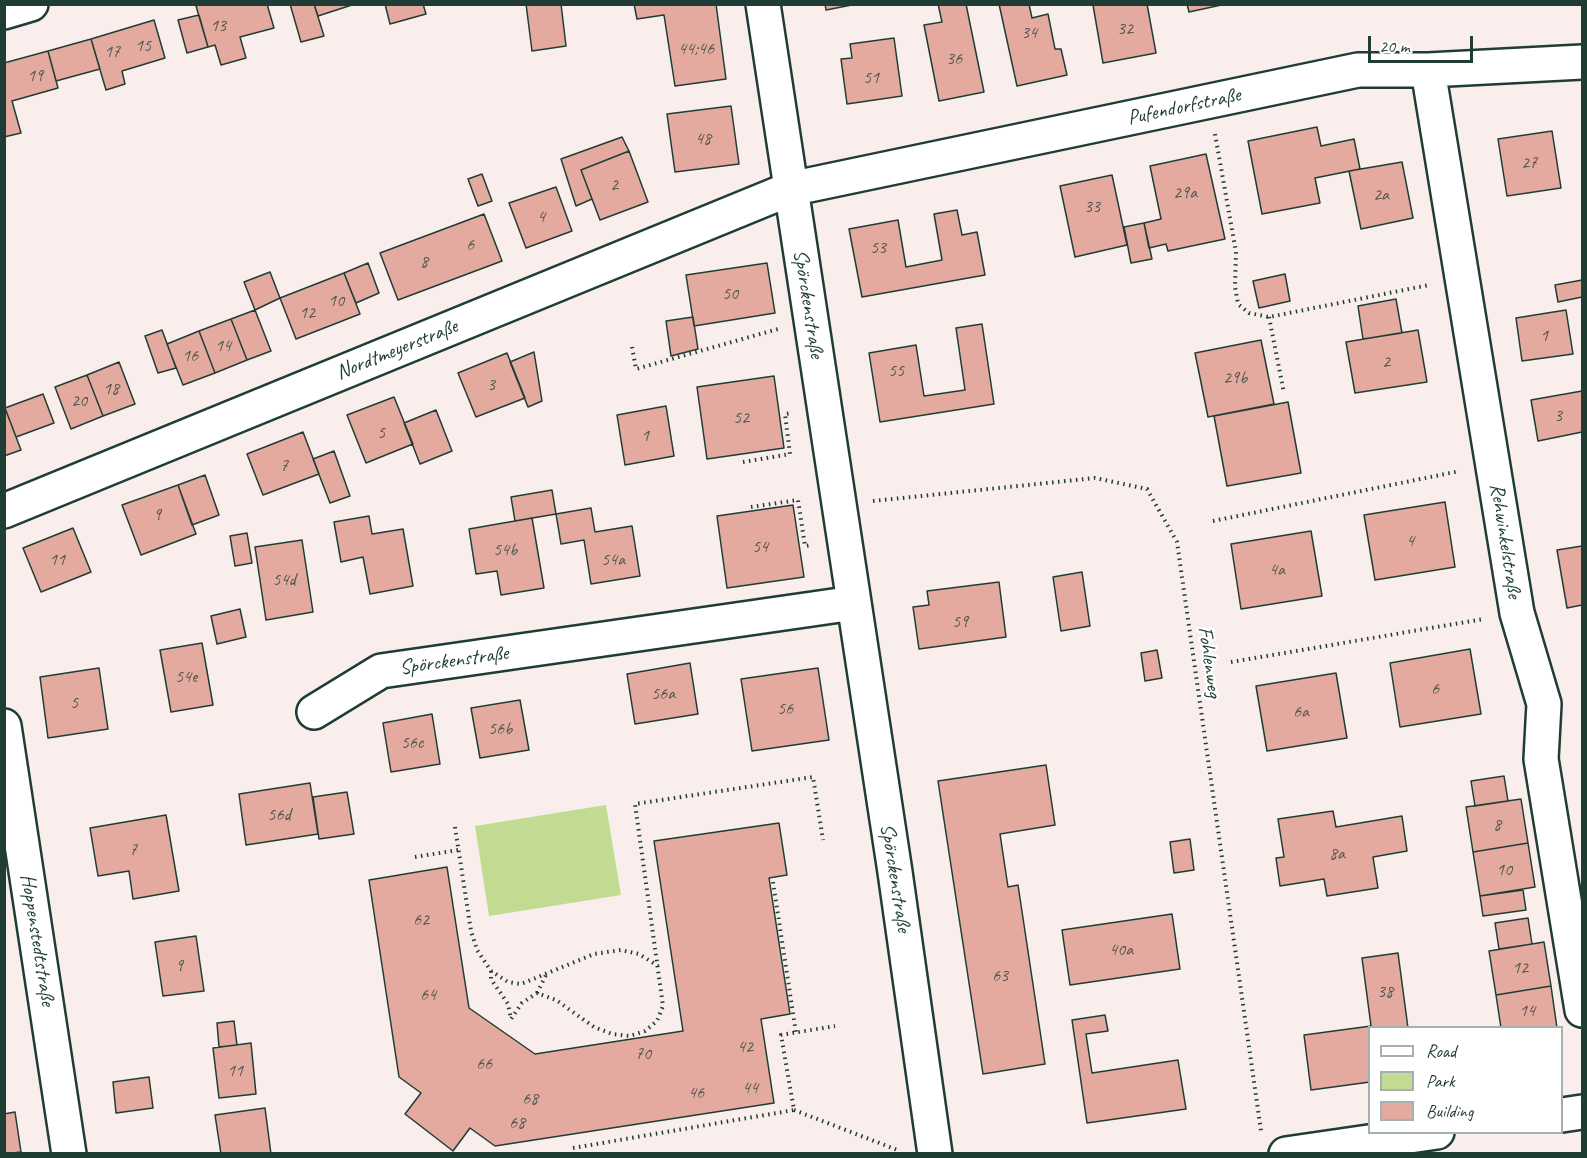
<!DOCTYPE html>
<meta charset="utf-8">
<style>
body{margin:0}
#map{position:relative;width:1587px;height:1158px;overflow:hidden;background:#faeeec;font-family:Caveat,sans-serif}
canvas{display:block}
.frame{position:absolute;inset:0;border:6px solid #1f3d34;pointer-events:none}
.legend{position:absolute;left:1368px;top:1026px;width:195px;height:108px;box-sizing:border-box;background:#fff;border:2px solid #a5b1ae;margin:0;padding:8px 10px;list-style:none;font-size:18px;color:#1f3d34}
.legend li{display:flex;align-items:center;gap:12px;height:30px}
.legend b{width:30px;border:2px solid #a5b1ae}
.scale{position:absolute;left:1368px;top:36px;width:105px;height:27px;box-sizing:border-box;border:3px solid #1f3d34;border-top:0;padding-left:8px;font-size:18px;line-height:21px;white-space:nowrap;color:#1f3d34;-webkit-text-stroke:4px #fff;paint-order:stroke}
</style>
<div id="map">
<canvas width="1587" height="1158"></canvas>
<div class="frame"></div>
<ul class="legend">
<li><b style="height:8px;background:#fff"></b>Road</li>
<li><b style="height:16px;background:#c1dc92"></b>Park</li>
<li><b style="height:16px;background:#e4aa9f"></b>Building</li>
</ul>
<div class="scale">20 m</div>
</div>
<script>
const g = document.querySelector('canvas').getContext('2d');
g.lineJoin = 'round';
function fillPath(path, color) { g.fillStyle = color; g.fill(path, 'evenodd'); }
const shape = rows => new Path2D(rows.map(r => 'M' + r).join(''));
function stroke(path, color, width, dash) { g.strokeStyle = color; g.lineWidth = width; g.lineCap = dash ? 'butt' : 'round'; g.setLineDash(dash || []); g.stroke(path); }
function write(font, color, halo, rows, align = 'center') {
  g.font = font + ' Caveat,sans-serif'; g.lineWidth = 4.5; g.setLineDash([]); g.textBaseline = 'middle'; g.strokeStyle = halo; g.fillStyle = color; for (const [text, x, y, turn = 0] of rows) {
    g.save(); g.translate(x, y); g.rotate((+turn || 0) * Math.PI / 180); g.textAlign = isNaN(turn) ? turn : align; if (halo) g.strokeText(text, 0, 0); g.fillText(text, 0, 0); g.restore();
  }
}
fillPath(shape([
 [606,805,621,895,489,916,475,826]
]), '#c1dc92');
const building = shape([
 [202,4,267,4,274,28,240,37,246,58,221,65,215,45,208,47,196,6,202,4],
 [290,4,314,4,324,36,301,42,290,4],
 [314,4,355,4,318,16,314,4],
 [385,4,423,4,426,14,390,24,385,4],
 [526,4,561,4,566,46,532,51,526,4],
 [634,4,716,4,726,79,675,86,664,15,637,19,634,4],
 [825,4,857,4,826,10,825,4],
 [938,4,966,4,984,92,939,101,924,25,942,22,938,4],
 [999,4,1029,4,1032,18,1048,14,1055,49,1061,49,1067,75,1017,86,999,4],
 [1147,4,1156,53,1103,63,1093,5,1147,4],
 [1187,4,1226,4,1189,12,1187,4],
 [199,15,208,47,187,53,178,20,199,15],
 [154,20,165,58,122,71,125,84,106,90,91,39,154,20],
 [894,38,902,96,847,104,841,59,852,58,850,44,894,38],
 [91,39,100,69,56,81,48,51,91,39],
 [48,51,58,88,12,101,21,133,4,137,4,63,48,51],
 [731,106,739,164,675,172,667,114,731,106],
 [1317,127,1321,146,1354,139,1360,169,1315,178,1320,203,1262,214,1248,141,1317,127],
 [1552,131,1561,188,1507,196,1498,139,1552,131],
 [622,137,629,151,581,170,592,199,576,206,561,159,622,137],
 [629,151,648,202,600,220,581,170,629,151],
 [1206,154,1225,239,1168,251,1166,244,1149,248,1144,223,1161,219,1150,166,1206,154],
 [1402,162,1413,218,1361,229,1349,171,1402,162],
 [482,174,492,201,478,206,468,179,482,174],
 [1112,175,1127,245,1075,257,1060,186,1112,175],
 [556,187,572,231,526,248,509,203,556,187],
 [957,210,962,235,977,232,985,275,862,297,849,229,898,220,906,267,942,260,934,214,957,210],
 [484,214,502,261,398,300,380,253,484,214],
 [1144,223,1152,259,1131,263,1124,227,1144,223],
 [368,263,379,293,356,303,344,273,368,263],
 [767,263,775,313,694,326,686,275,767,263],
 [270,272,280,298,255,310,244,282,270,272],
 [344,273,360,314,296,339,280,298,344,273],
 [1285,274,1290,301,1259,308,1253,281,1285,274],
 [1582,280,1582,297,1558,302,1555,285,1582,280],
 [1396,299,1402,333,1363,339,1358,306,1396,299],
 [255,310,271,351,247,360,231,319,255,310],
 [1566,310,1573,354,1522,361,1516,318,1566,310],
 [693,317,698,349,671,356,666,321,693,317],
 [231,319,247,360,215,373,199,331,231,319],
 [982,324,994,404,880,422,869,353,916,345,924,396,965,390,956,328,982,324],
 [162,330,176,368,158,373,145,336,162,330],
 [1418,330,1427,382,1355,393,1346,342,1418,330],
 [199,331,215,373,183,385,167,344,199,331],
 [1261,340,1274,404,1208,417,1195,353,1261,340],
 [534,352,542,401,528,407,510,362,534,352],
 [507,353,525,398,476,417,458,373,507,353],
 [119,362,135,404,103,416,87,375,119,362],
 [87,375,103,416,71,429,55,387,87,375],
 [774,376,784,448,707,459,697,387,774,376],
 [1582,391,1582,432,1538,441,1531,400,1582,391],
 [43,394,54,423,16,437,5,408,43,394],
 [394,397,413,444,366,463,347,415,394,397],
 [1288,402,1301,473,1227,486,1214,416,1288,402],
 [666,406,674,456,625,465,617,415,666,406],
 [5,408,21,450,4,456,4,408,5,408],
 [436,410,452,451,420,464,404,423,436,410],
 [303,432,319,474,263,495,247,454,303,432],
 [334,451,350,496,330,503,313,459,334,451],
 [205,475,219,515,192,525,178,485,205,475],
 [178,485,196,534,141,555,122,505,178,485],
 [552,490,556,514,515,521,511,497,552,490],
 [1445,502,1455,567,1375,580,1364,515,1445,502],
 [793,505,804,577,727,588,717,516,793,505],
 [591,508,595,532,632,526,640,576,591,584,584,540,561,544,556,514,591,508],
 [369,516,372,534,403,529,413,586,370,594,363,557,341,562,334,522,369,516],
 [532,518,544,588,501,595,497,571,476,574,469,529,532,518],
 [73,528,91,572,41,592,23,548,73,528],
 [1311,531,1322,596,1241,609,1231,544,1311,531],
 [247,533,252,563,235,566,230,536,247,533],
 [302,540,313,612,266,620,255,547,302,540],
 [1582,546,1582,605,1567,608,1557,550,1582,546],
 [1082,572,1090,626,1061,631,1053,577,1082,572],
 [999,582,1006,637,919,649,913,607,929,605,927,591,999,582],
 [240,609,246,637,217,644,211,616,240,609],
 [202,643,213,705,171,712,160,650,202,643],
 [1470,649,1481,714,1400,727,1390,663,1470,649],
 [1157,650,1162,678,1145,681,1141,653,1157,650],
 [690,663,698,714,635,724,627,674,690,663],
 [99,668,108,729,48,738,40,677,99,668],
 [818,668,829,740,752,751,741,679,818,668],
 [1336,673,1347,738,1267,751,1256,686,1336,673],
 [520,700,529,750,480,758,471,708,520,700],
 [432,714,440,764,391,772,383,723,432,714],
 [1046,765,1055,825,1000,834,1008,887,1018,885,1045,1064,983,1074,938,781,1046,765],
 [1504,776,1508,801,1475,806,1471,781,1504,776],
 [310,783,318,834,246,845,239,794,310,783],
 [347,792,354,834,319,839,313,797,347,792],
 [1521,799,1528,843,1473,852,1466,807,1521,799],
 [1333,811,1336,827,1402,816,1407,851,1373,857,1378,888,1327,896,1324,879,1280,886,1276,858,1284,857,1278,819,1333,811],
 [166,815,179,891,133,899,129,871,98,876,90,828,166,815],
 [779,823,787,875,769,878,790,1014,761,1019,774,1103,495,1146,470,1128,453,1151,405,1114,421,1093,399,1077,369,880,447,867,469,1008,535,1054,683,1031,654,841,779,823],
 [1190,839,1194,870,1174,873,1170,842,1190,839],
 [1528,843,1535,887,1480,896,1473,852,1528,843],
 [1523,890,1526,910,1483,916,1480,896,1523,890],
 [1172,914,1180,969,1070,985,1062,930,1172,914],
 [1528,918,1532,944,1499,949,1495,923,1528,918],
 [196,936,204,991,163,996,155,942,196,936],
 [1544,942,1551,986,1496,995,1489,951,1544,942],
 [1398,953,1408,1028,1370,1028,1370,1082,1311,1090,1304,1035,1371,1026,1362,958,1398,953],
 [1551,986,1557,1028,1501,1028,1496,995,1551,986],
 [1105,1015,1108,1031,1086,1034,1092,1073,1178,1060,1186,1109,1087,1123,1072,1020,1105,1015],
 [234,1021,237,1045,219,1047,217,1023,234,1021],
 [251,1043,256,1094,219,1098,213,1048,251,1043],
 [149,1077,153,1108,116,1113,113,1082,149,1077],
 [265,1108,271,1154,221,1154,215,1115,265,1108],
 [15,1112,21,1152,4,1154,4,1114,15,1112]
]);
fillPath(building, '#e4aa9f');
stroke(building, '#1f3d34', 1.5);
const minor = shape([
 [763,4,895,872,935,1154],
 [4,12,31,4],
 [1428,70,1517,613,1544,704,1541,759,1582,1010],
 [4,511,790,189,1358,70,1428,70,1582,62],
 [314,712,381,671,854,603],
 [4,726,69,1154],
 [1562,1115,1582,1112],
 [1286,1154,1437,1132]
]);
stroke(minor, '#1f3d34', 38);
stroke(shape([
 [1215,134,1236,252,1235,287,1238,304,1249,313,1269,317,1429,285],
 [1269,317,1284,393],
 [632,347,636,369,778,329],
 [743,462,790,454,785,414,791,413],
 [873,501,1095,478,1147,489,1177,542,1261,1131],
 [751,507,798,500,805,546,811,545],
 [1213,521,1460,471],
 [1231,662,1484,619],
 [455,827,471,931,477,950,491,971,508,982,521,984,594,954,621,950,639,954,658,966],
 [415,857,458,850],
 [773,882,796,1033],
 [491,971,491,979,508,1004,511,1019,522,1003,537,993,556,1000,594,1027,612,1034,630,1036,645,1031,657,1021,663,1006,635,804,813,777,823,840],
 [537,993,546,975],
 [794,1110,900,1151],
 [573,1154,573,1148,794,1110,781,1035,835,1026]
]), '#1f3d34', 4, [1.5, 4.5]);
stroke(minor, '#fff', 33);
write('18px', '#50584f', null, [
 ["13",218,26],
 ["32",1125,29],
 ["34",1029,33],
 ["15",143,46],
 ["44;46",696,49],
 ["17",112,52],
 ["36",954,59],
 ["19",35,76],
 ["51",871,78],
 ["48",703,139],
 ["27",1529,163],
 ["2",614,185],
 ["29a",1185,193],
 ["2a",1381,195],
 ["33",1092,207],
 ["4",541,217],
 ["6",470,245],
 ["53",878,248],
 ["8",424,262],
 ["50",730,294],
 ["10",336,301],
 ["12",307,313],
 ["1",1544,336],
 ["14",223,346],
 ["16",190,356],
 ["2",1386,362],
 ["55",896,371],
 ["29b",1235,378],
 ["3",491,385],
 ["18",111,389],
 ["20",79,401],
 ["3",1558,416],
 ["52",741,418],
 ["5",381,433],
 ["1",645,436],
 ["7",284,466],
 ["9",157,515],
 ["4",1410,541],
 ["54",760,547],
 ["54b",505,550],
 ["11",57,560],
 ["54a",613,560],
 ["4a",1277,570],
 ["54d",284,580],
 ["59",960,622],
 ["54e",186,677],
 ["6",1435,689],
 ["56a",663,694],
 ["5",74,703],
 ["56",785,709],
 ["6a",1301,712],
 ["56b",500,729],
 ["56c",412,743],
 ["56d",279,815],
 ["8",1497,825],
 ["7",133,850],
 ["8a",1337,854],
 ["10",1504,870],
 ["62",421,920],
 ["40a",1121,950],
 ["9",179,966],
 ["12",1520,968],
 ["63",1000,976],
 ["38",1385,992],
 ["64",428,995],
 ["14",1527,1011],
 ["42",745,1047],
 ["70",643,1054],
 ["66",484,1064],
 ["11",235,1071],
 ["44",750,1088],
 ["46",696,1093],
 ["68",530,1099],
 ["68",517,1123]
]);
write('21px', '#1f3d34', '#fff', [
 ["Pufendorfstraße",1184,107,-12],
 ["Spörckenstraße",808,304,81],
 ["Nordtmeyerstraße",397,350,-22],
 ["Rehwinkelstraße",1505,541,81],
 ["Spörckenstraße",454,661,-8],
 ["Fohlenweg",1209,662,82],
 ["Spörckenstraße",895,878,81],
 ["Hoppenstedtstraße",37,940,81]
]);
</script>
